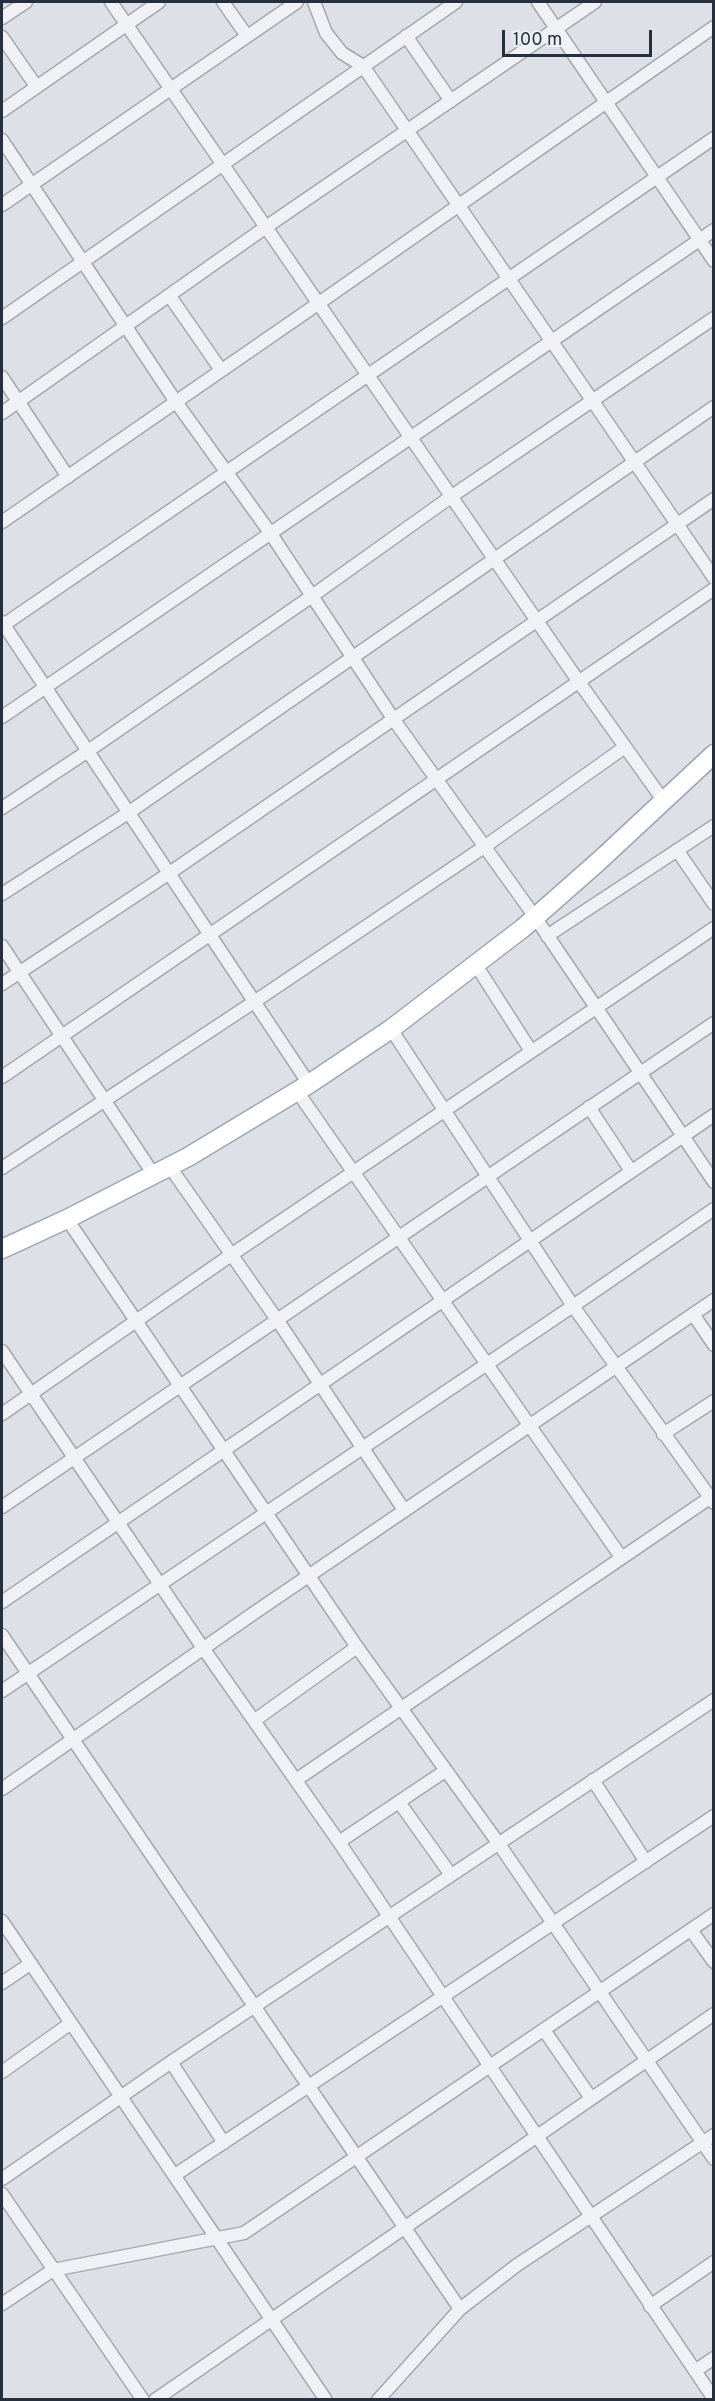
<!DOCTYPE html>
<style>
body{margin:0}
#map{position:relative;width:715px;height:2401px;overflow:hidden;background:#dde1e7;font-family:Overpass,sans-serif}
canvas{display:block}
.frame{position:absolute;inset:0;border:3px solid #262f3d;pointer-events:none}
.scale{position:absolute;left:502px;top:30px;width:150px;height:27px;box-sizing:border-box;border:3px solid #262f3d;border-top:0;padding-left:8px;font-size:18px;line-height:21px;white-space:nowrap;color:#262f3d;-webkit-text-stroke:4px #ecf0f5;paint-order:stroke}
</style>
<div id="map">
<canvas width="715" height="2401"></canvas>
<div class="frame"></div>
<div class="scale">100 m</div>
</div>
<script>
const g = document.querySelector('canvas').getContext('2d');
g.lineJoin = 'round';
const shape = rows => new Path2D(rows.map(r => 'M' + r).join(''));
function stroke(path, color, width, dash) { g.strokeStyle = color; g.lineWidth = width; g.lineCap = dash ? 'butt' : 'round'; g.setLineDash(dash || []); g.stroke(path); }
const minor = shape([
 [111,2,579,682,663,800],
 [223,2,247,36],
 [314,2,326,33,342,53,363,66,714,578],
 [538,2,714,261],
 [2,18,26,2],
 [406,36,451,101],
 [2,37,36,86],
 [2,111,159,2],
 [2,140,176,402,271,534,394,720,535,917,714,1182],
 [2,205,297,2],
 [169,295,221,370],
 [2,318,456,2],
 [2,377,68,477],
 [2,413,266,227,595,2],
 [2,522,319,303,714,27],
 [2,622,309,1084],
 [2,626,714,138],
 [2,717,714,230],
 [2,808,88,751,312,596,452,496,714,318],
 [677,850,714,904],
 [2,894,128,813,714,407],
 [547,936,714,826],
 [2,946,154,1175],
 [476,965,531,1051],
 [2,984,168,874,714,499],
 [391,1029,573,1306,714,1503],
 [2,1077,714,589],
 [297,1091,621,1557],
 [589,1107,631,1171],
 [170,1167,278,1321,404,1510],
 [2,1168,254,1002,484,847,625,747],
 [67,1219,357,1647,499,1844,714,2159],
 [693,1314,714,1345],
 [2,1351,203,1648,339,1842,714,2399],
 [2,1414,231,1255,714,928],
 [663,1434,714,1401],
 [2,1507,714,1023],
 [2,1602,714,1115],
 [2,1635,460,2309],
 [2,1691,573,1306,714,1209],
 [255,1720,357,1647],
 [296,1780,714,1495],
 [593,1780,646,1862],
 [2,1789,254,1613,714,1300],
 [399,1802,451,1875],
 [339,1842,445,1771],
 [2,1921,326,2400],
 [691,1930,714,1962],
 [2,1983,30,1964],
 [544,2030,591,2098],
 [171,2062,224,2143],
 [2,2072,71,2023],
 [175,2175,714,1816],
 [2,2179,171,2062,714,1700],
 [2,2194,143,2400],
 [2,2304,53,2270,244,2233,714,1914],
 [650,2306,714,2262],
 [695,2371,714,2358],
 [155,2400,714,2014],
 [378,2400,460,2309,517,2265,714,2135]
]);
const primary = shape([
 [2,1249,67,1219,188,1157,309,1084,391,1029,523,928,599,861,714,754]
]);
stroke(minor, '#a2a8b1', 15);
stroke(primary, '#9ca5b3', 21);
stroke(minor, '#eff1f5', 12);
stroke(primary, '#fff', 18);
</script>
